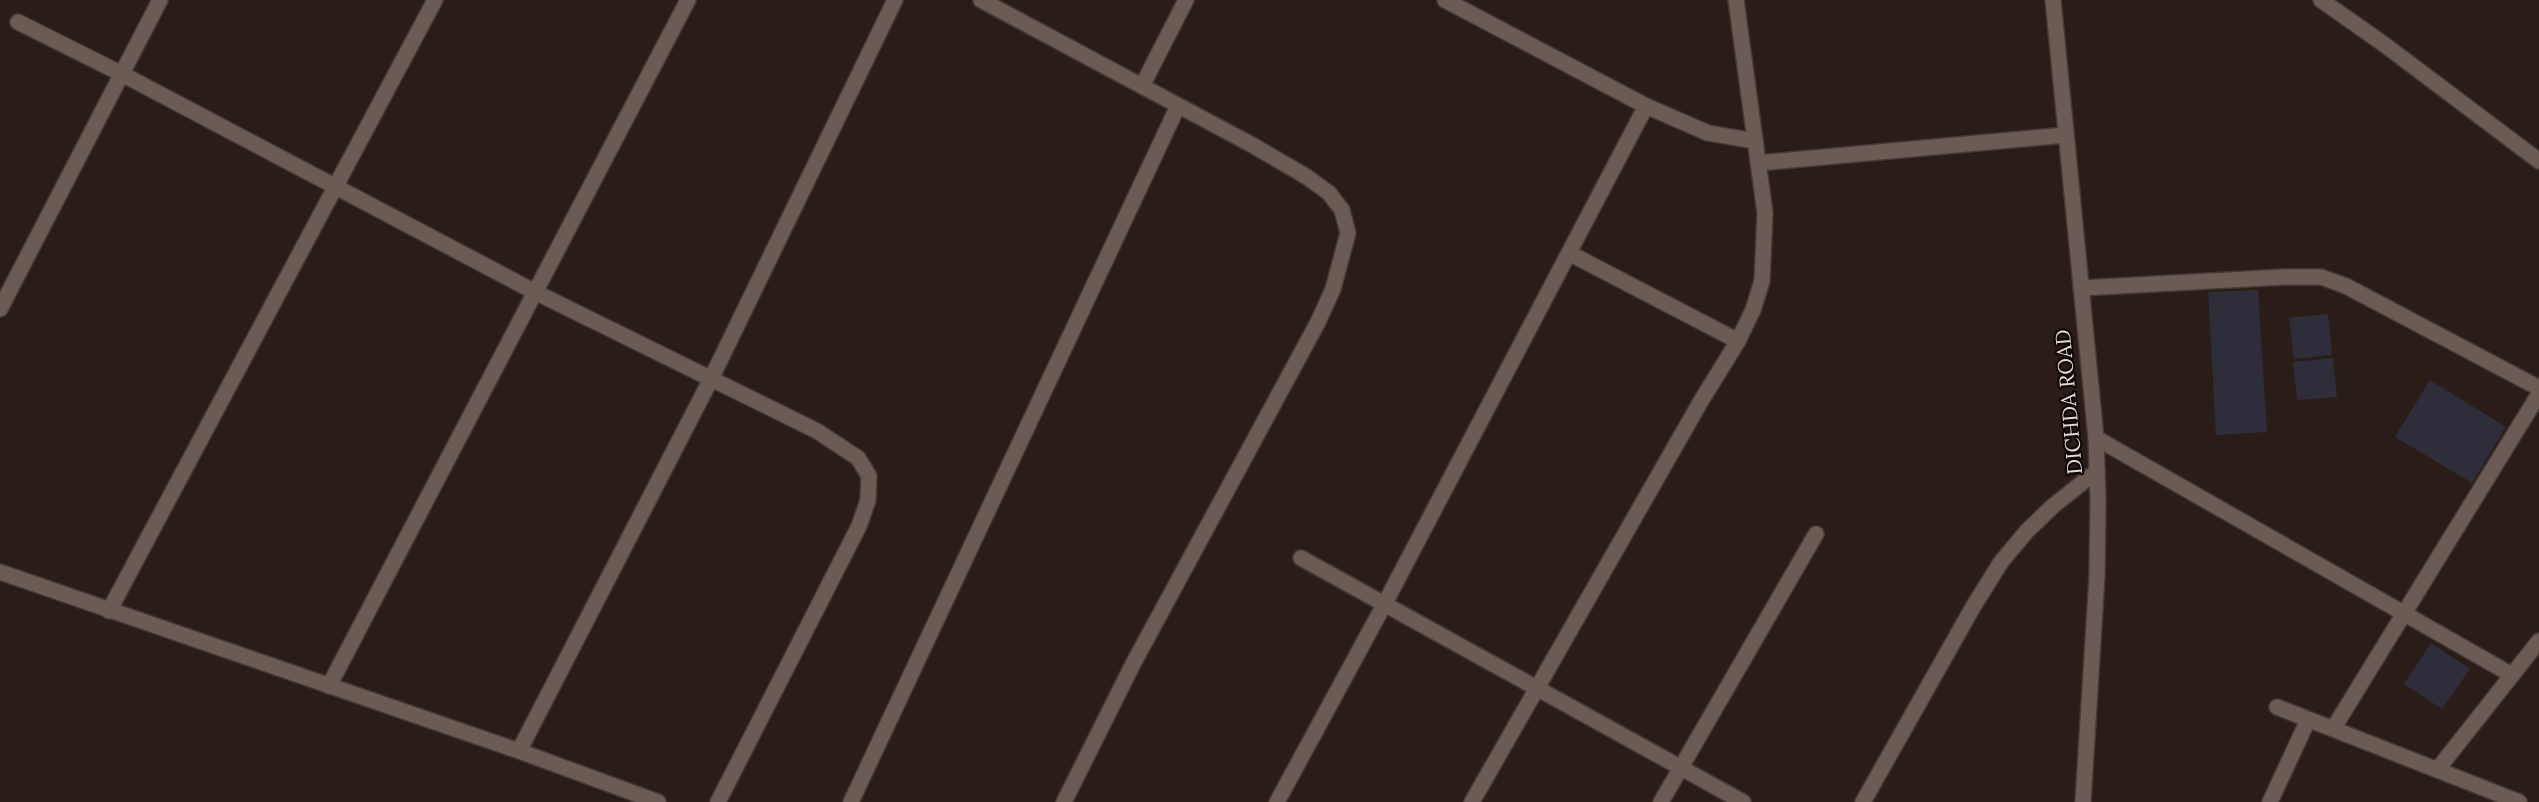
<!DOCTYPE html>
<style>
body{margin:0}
canvas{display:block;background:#2a1c17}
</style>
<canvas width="2539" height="802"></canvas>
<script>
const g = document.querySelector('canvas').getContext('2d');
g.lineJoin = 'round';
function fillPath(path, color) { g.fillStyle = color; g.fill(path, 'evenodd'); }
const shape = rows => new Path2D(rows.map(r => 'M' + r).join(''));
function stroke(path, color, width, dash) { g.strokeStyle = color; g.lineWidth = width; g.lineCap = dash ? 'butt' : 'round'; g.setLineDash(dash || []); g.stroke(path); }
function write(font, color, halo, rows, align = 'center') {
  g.font = font + ' Lora,serif'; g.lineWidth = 4.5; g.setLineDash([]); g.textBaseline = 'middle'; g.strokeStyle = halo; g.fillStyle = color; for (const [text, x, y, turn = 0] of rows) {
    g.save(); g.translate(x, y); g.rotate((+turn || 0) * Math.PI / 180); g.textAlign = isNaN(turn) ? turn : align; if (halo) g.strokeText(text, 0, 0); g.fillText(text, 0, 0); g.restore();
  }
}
fillPath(shape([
 [2258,290,2267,432,2216,435,2208,292],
 [2328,314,2332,355,2294,359,2289,318],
 [2333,358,2337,397,2297,400,2293,362],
 [2430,380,2506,427,2472,483,2395,437],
 [2431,643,2470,669,2442,709,2404,684]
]), '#2e2d3a');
const minor = shape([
 [981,0,1254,146,1307,177,1329,193,1342,210,1348,233,1333,289,1318,322,1133,664,1064,802],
 [1445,0,1646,106,1708,133,1755,141],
 [2321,0,2385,45,2539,161],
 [18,22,122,74,535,292,817,431,858,458,869,476,868,500,859,526,718,802],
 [1142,86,1186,0],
 [1758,163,2066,135],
 [1569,253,1738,341],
 [2081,288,2284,277,2321,277,2346,286,2539,388],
 [0,309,160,0],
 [2096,438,2512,675],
 [1301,558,1743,802],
 [0,572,519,751,658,802],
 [109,611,435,0],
 [329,686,688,0],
 [2277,707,2519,802],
 [2333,729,2539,394],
 [519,751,711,379,895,0],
 [2437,770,2539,641],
 [851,802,1178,106],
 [1277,802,1384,605,1646,106],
 [1472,802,1701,401,1738,341,1753,310,1762,281,1765,213,1736,0],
 [1661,802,1816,534],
 [1863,802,1973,607,2001,562,2027,531,2053,506,2097,471],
 [2270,802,2308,720]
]);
const secondary = shape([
 [2053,0,2096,438,2098,500,2097,576,2083,802]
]);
stroke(minor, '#443935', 18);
stroke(secondary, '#443935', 18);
stroke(minor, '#6b5b54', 15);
stroke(secondary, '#6b5b54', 15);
write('21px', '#e3d9d5', '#0e0806', [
 ["DICHDA ROAD",2070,402,-95]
]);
</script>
